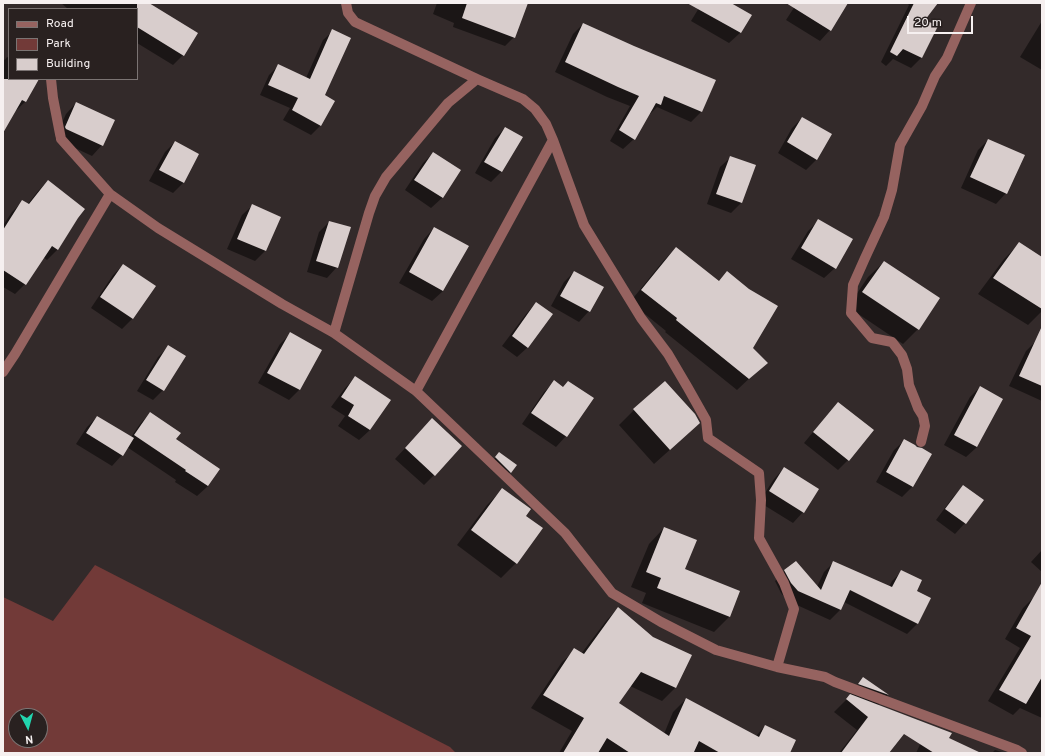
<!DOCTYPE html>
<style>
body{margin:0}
#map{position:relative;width:1045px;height:756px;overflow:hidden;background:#332a2a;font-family:Overpass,sans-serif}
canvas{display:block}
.frame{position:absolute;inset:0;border:4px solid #f6f0f0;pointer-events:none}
.legend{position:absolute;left:8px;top:8px;width:130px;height:72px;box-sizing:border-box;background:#292120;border:1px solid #7b7473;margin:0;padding:5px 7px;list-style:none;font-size:12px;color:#f6f0f0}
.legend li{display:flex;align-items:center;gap:8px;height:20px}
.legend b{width:20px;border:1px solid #7b7473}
.north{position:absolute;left:8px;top:708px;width:40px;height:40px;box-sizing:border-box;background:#292120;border:1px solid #7b7473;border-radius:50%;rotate:174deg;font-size:11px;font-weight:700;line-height:16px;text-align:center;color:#f6f0f0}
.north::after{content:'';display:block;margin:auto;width:14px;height:18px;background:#22d5af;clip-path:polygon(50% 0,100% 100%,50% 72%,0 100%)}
.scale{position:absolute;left:907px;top:16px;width:66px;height:18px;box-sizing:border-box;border:2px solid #f6f0f0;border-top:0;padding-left:5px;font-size:12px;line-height:14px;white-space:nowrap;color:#f6f0f0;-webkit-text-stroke:3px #292120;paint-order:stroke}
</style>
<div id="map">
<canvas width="1045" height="756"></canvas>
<div class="frame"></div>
<ul class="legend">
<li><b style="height:5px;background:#966360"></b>Road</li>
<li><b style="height:11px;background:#723a38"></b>Park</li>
<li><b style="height:11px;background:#d8cdcc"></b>Building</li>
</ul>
<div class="north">N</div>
<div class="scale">20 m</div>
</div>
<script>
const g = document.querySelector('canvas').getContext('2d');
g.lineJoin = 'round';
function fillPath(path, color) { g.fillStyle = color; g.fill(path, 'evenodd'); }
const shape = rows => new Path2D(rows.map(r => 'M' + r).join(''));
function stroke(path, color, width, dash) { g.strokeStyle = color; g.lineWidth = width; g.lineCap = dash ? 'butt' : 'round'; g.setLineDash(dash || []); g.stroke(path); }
fillPath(shape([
 [95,565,450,747,456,753,3,753,3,597,53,621],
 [16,716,40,716,40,740,16,740]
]), '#723a38');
fillPath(shape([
 [61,3,147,3,183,55,173,65,137,43,137,9,68,9],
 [437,3,521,3,514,37,505,46,453,27,454,23,433,14],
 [702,3,729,3,750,15,740,33,729,43,691,21],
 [797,3,847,3,830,30,820,41,786,20],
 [907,3,937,3,923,21,936,27,921,58,911,68,893,59,886,66,881,62,909,5],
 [1042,21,1042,70,1020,57],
 [583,24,701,112,691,122,657,107,650,114,649,114,634,139,623,149,610,141,630,106,607,97,555,72,573,34],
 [333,31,323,96,334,102,320,126,311,135,283,120,290,108,260,95,269,75,278,66,306,78,323,40],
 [7,57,9,58,9,79,38,79,25,102,3,123,3,59,5,60],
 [76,103,102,145,92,156,56,139,55,138,66,114],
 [802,118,817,159,806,170,778,153,792,128],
 [505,128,501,172,491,182,475,173,495,138],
 [988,140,1006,193,996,204,961,188,978,150],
 [175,142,198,154,183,183,173,193,149,181,165,152],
 [433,153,460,171,442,198,431,208,405,190,423,163],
 [731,157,755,166,741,203,731,213,707,204,720,167],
 [48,181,78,217,58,249,47,260,43,257,25,284,15,294,3,287,3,224,4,224,12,212,23,201,27,205,38,191],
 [253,205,280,217,265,251,255,261,227,249,242,215],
 [818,221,835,268,824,278,791,259,808,231],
 [329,222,337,267,327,278,307,272,319,232],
 [434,228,443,291,432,301,399,283,424,239],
 [1020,243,1042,258,1042,311,1028,325,978,294,1004,259],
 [676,248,751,349,754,374,737,390,665,332,666,331,630,302,664,260],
 [884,262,918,329,903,344,848,307,868,277],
 [123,265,155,286,132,319,122,329,91,308,113,275],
 [574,272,589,311,579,322,551,306,564,282],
 [536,303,528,347,517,357,502,346,526,314],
 [290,334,299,390,289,400,258,383,280,344],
 [1036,341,1042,343,1042,401,1009,386,1026,351],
 [168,347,163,390,153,400,137,391,158,357],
 [355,378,370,430,359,440,338,426,345,416,331,407,345,388],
 [554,382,563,388,592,398,566,436,556,447,522,424,544,392],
 [665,382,699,423,683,438,654,464,619,425,634,410],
 [980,387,977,447,966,457,944,445,970,397],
 [838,403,848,460,838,470,804,443,828,414],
 [150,413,175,440,208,486,197,496,175,482,176,480,127,447,122,455,112,466,76,444,87,427,97,417,131,437,140,424],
 [422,430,434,475,424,485,395,459],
 [905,440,912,487,902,497,876,482,894,450],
 [499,453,510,472,506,477,491,463],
 [784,468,803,512,793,523,759,502,774,479],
 [963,487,982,500,965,523,955,534,936,520,953,497],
 [502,490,525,516,516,563,501,578,457,545,487,505],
 [664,528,684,570,739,592,729,617,714,632,642,603,646,593,631,587,649,544],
 [1042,550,1042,572,1031,562],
 [833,563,889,587,892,581,902,571,915,591,930,599,917,624,907,634,844,602,840,610,830,620,788,601,781,593,775,581,785,571,817,587,824,572],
 [1035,596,1042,600,1042,718,1020,708,1013,715,988,701,1020,648,1005,639,1023,608],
 [618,608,653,638,690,655,675,688,662,701,630,686,618,704,664,734,673,712,686,699,756,736,765,726,788,753,598,753,597,752,596,753,559,753,572,731,531,708,562,662,575,650,581,654,606,621],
 [863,679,888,695,877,706,888,753,839,753,857,730,834,712,851,695,849,694],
 [924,736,947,738,978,753,916,753],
 [995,750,1002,752,992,753]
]), '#0007');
fillPath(shape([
 [137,3,149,3,198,33,184,56,137,27],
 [467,3,528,3,515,38,462,18],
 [687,3,731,3,752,15,741,33],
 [786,3,848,3,831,31],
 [914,3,938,3,925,20,938,26,922,58,903,49,897,56,890,52],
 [583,23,634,46,716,80,702,112,664,96,661,105,656,103,635,140,619,130,639,96,618,87,565,62],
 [332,29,351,38,325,95,335,101,321,126,292,110,298,98,268,85,278,64,310,79],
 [3,79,39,79,26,102,22,100,3,133],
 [76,102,115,120,103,146,66,129,65,127],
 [802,117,832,134,817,160,787,142],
 [505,127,523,137,502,172,484,162],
 [988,139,1025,155,1007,194,970,177],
 [175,141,199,154,184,183,159,170],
 [433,152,461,170,443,198,414,180],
 [730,156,756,165,742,203,716,194],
 [48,180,85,209,78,218,58,250,52,246,26,285,3,270,3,230,22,200,29,204],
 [252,204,281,217,266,251,237,239],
 [818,219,853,239,836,269,801,248],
 [329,221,351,227,338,268,316,261],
 [434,227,469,246,443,291,409,272],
 [1019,242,1042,257,1042,309,993,278],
 [676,247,719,281,727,271,749,289,778,306,753,348,768,363,749,379,676,320,677,318,641,290],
 [884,261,940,298,919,330,862,292],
 [123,264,156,286,133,319,100,297],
 [574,271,604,287,590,312,560,296],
 [536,302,553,314,528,348,512,336],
 [1042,326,1042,386,1019,376],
 [290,332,322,350,300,390,267,373],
 [168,345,186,356,164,391,146,380],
 [355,376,391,400,370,430,348,416,354,405,341,397],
 [554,380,563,387,568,381,594,398,567,437,531,413],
 [665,381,695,414,700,423,670,450,633,409],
 [980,386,1003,399,977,447,954,435],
 [838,402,874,430,849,461,813,432],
 [150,412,181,433,176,439,220,469,208,486,185,471,186,470,134,435],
 [97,416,134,438,123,456,86,433],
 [432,418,462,446,435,476,405,448],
 [904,439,915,445,917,447,922,448,932,454,913,487,886,472],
 [499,452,517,465,511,473,495,457],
 [784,467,819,489,804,513,769,491],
 [963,485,984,500,966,524,945,509],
 [502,488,531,509,526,516,543,528,517,564,471,530],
 [664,527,697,540,685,569,740,591,730,617,657,588,661,578,646,572],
 [796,561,821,590,833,561,892,587,901,570,922,580,917,591,931,598,918,624,850,590,841,610,798,591,791,583,784,570],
 [1042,582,1042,677,1026,704,999,690,1031,636,1016,628],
 [618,607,653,637,692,655,676,688,641,672,619,703,669,736,686,698,759,737,765,725,796,740,790,753,720,753,699,741,694,752,694,753,630,753,607,738,598,753,563,753,584,718,543,695,574,648,584,654],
 [863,677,889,695,858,684],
 [850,694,952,733,949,738,981,753,934,753,904,734,889,753,841,753,868,717,846,699]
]), '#d8cdcc');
stroke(shape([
 [346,3,348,13,355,22,477,79,523,99,535,109,546,124,553,140,584,225,641,318,668,354,688,388,706,420,708,438,759,473,761,500,759,538,784,583,794,609,777,667],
 [51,79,53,98,61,139,110,194,158,228,282,304,334,333,416,391,565,533,612,593,661,622,716,650,777,667,825,677,835,682,1017,750,1022,753],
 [334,333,369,213,375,196,386,177,448,103,477,79],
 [3,372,15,354,110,194],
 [416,391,553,140],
 [921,442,925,426,923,416,918,408,915,400,909,385,907,369,902,355,892,342,872,338,851,313,853,285,865,258,884,217,892,190,900,145,922,106,935,76,947,58,971,3]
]), '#966360', 10);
</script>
